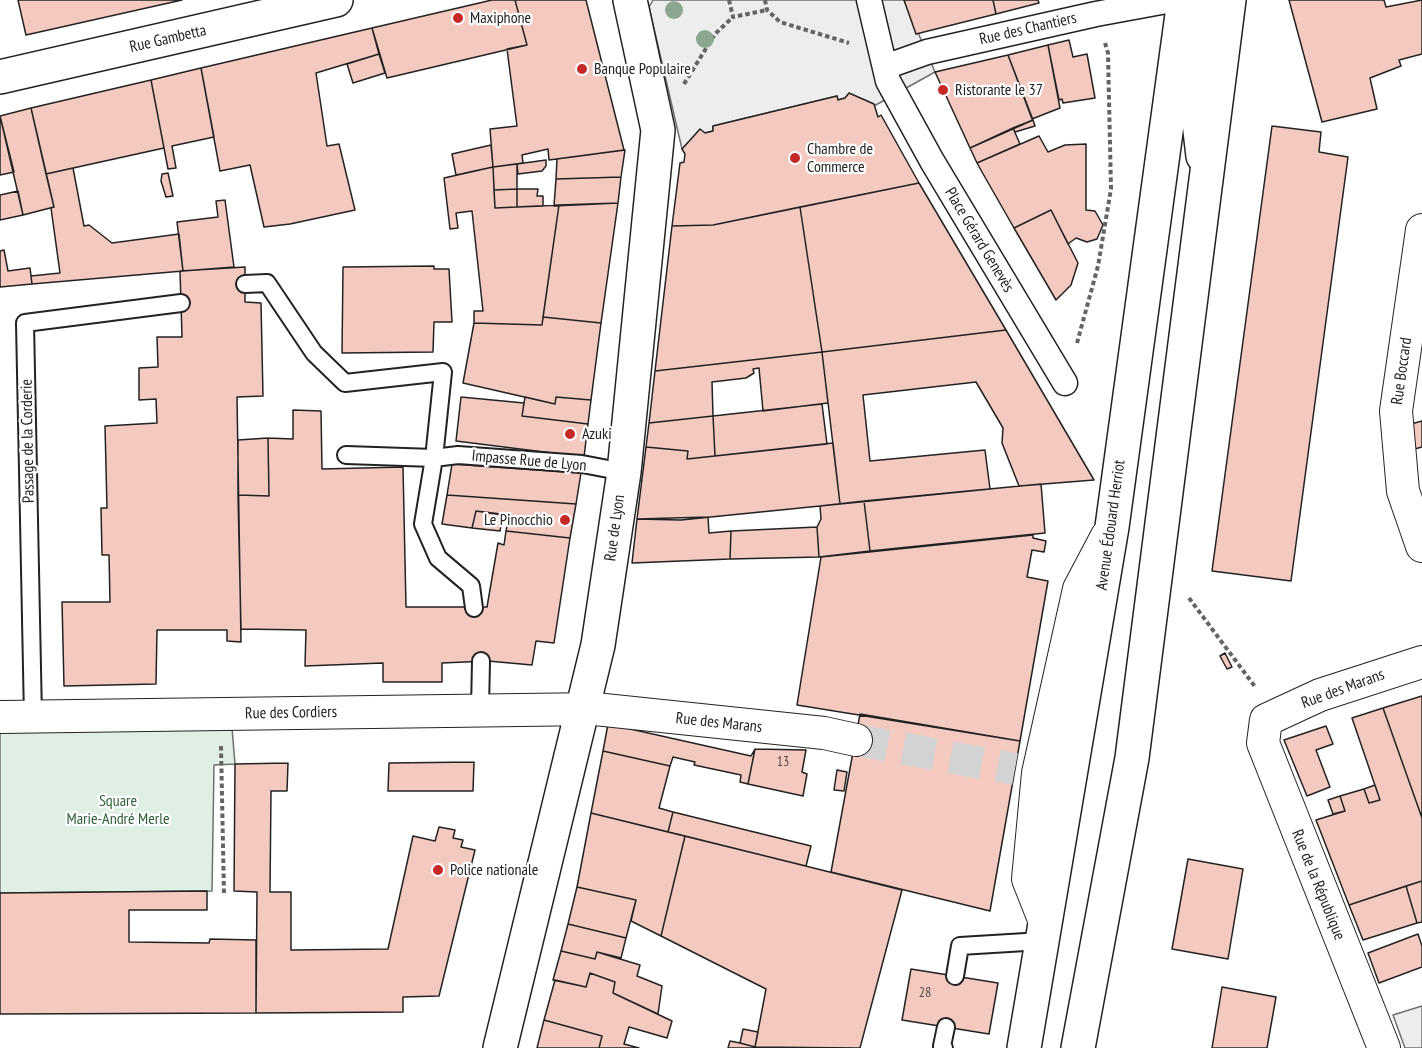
<!DOCTYPE html>
<meta charset="utf-8">
<style>
body{margin:0}
canvas{display:block;background:#fff}
</style>
<canvas width="1422" height="1048"></canvas>
<script>
const g = document.querySelector('canvas').getContext('2d');
g.lineJoin = 'round';
function fillPath(path, color) { g.fillStyle = color; g.fill(path, 'evenodd'); }
const shape = rows => new Path2D(rows.map(r => 'M' + r).join(''));
function stroke(path, color, width, dash) { g.strokeStyle = color; g.lineWidth = width; g.lineCap = dash ? 'butt' : 'round'; g.setLineDash(dash || []); g.stroke(path); }
function write(font, color, halo, rows, align = 'center') {
  g.font = font + ' "PT Sans Narrow",sans-serif'; g.lineWidth = 4.5; g.setLineDash([]); g.textBaseline = 'middle'; g.strokeStyle = halo; g.fillStyle = color; for (const [text, x, y, turn = 0] of rows) {
    g.save(); g.translate(x, y); g.rotate((+turn || 0) * Math.PI / 180); g.textAlign = isNaN(turn) ? turn : align; if (halo) g.strokeText(text, 0, 0); g.fillText(text, 0, 0); g.restore();
  }
}
const green = shape([
 [232,728,235,764,214,765,212,891,0,893,0,729,232,728]
]);
fillPath(green, '#e0efe3');
stroke(green, '#6f6f6f', 1.5);
const parking = shape([
 [653,0,904,0,935,72,874,106,849,94,845,98,838,100,837,96,713,126,713,131,705,133,700,130,682,149,649,7,653,0],
 [1422,1006,1422,1048,1405,1048,1393,1015,1422,1006]
]);
fillPath(parking, '#ededed');
stroke(parking, '#6f6f6f', 1.5);
const building = shape([
 [18,0,182,0,26,35,18,0],
 [492,0,515,0,527,45,387,78,372,28,492,0],
 [515,0,586,0,624,150,549,160,548,149,522,155,523,163,493,167,490,129,517,126,507,49,527,45,515,0],
 [904,0,993,0,996,14,916,34,904,0],
 [993,0,1038,0,1039,3,996,14,993,0],
 [1289,0,1384,0,1386,7,1422,0,1422,54,1399,60,1401,66,1370,78,1377,109,1322,122,1289,0],
 [372,28,379,54,316,73,327,146,339,144,355,210,290,224,264,227,250,165,220,171,201,68,372,28],
 [1069,40,1073,57,1087,54,1095,98,1063,103,1062,99,1059,100,1048,45,1069,40],
 [1048,45,1060,108,1032,119,1008,55,1048,45],
 [379,54,385,73,353,83,347,64,379,54],
 [1008,55,1033,120,970,148,935,72,1008,55],
 [201,68,214,137,172,146,176,168,168,169,151,80,201,68],
 [151,80,164,148,46,174,31,108,151,80],
 [849,93,874,104,878,117,881,115,919,183,713,225,672,226,680,163,684,162,685,154,682,149,700,129,705,133,713,131,713,126,837,96,838,100,845,98,849,93],
 [31,108,54,207,23,215,0,116,31,108],
 [0,116,14,172,0,175,0,116],
 [1033,120,1035,126,1015,132,1013,128,1033,120],
 [1272,126,1321,132,1319,152,1348,157,1291,581,1212,571,1272,126],
 [1013,128,1020,144,977,163,970,148,1013,128],
 [1039,136,1048,152,1065,145,1086,144,1086,210,1095,211,1103,225,1097,239,1087,242,1076,238,1068,244,1051,210,1014,228,982,172,977,163,1039,136],
 [491,145,493,167,456,175,452,154,491,145],
 [625,150,621,177,556,179,557,159,625,150],
 [546,160,546,166,542,171,518,174,517,164,546,160],
 [517,164,517,189,494,190,493,167,517,164],
 [493,167,495,208,559,205,542,325,474,323,474,311,483,311,472,211,456,213,458,228,450,229,444,178,493,167],
 [73,168,84,226,89,225,112,243,179,234,183,271,32,284,31,276,60,273,51,208,54,207,46,174,73,168],
 [168,173,173,196,166,197,161,181,162,174,168,173],
 [621,177,618,203,554,206,556,179,621,177],
 [919,183,1006,330,822,352,800,207,919,183],
 [517,189,517,207,495,208,494,190,517,189],
 [517,189,538,189,537,196,543,196,543,206,517,207,517,189],
 [18,191,23,215,0,220,0,195,18,191],
 [225,200,234,267,183,271,177,222,218,217,216,201,225,200],
 [618,203,601,323,543,317,559,205,618,203],
 [800,207,822,352,655,371,672,226,713,225,800,207],
 [1051,210,1078,263,1071,285,1056,300,1014,228,1051,210],
 [4,250,8,271,30,268,32,284,0,287,0,251,4,250],
 [434,266,434,269,449,269,452,322,434,322,433,352,342,353,343,267,434,266],
 [245,267,245,302,261,303,263,396,237,397,241,642,227,641,227,630,157,630,156,684,64,686,62,602,110,602,109,555,102,555,101,508,107,508,105,426,157,423,156,399,139,400,139,368,158,367,157,337,182,337,180,271,245,267],
 [543,317,601,323,591,400,556,397,555,404,463,383,474,323,542,325,543,317],
 [1006,330,1094,480,1019,486,1002,443,1003,428,976,382,863,395,870,461,985,450,990,489,840,504,822,352,1006,330],
 [822,352,828,403,763,411,759,368,753,369,754,373,746,378,712,382,713,416,649,423,655,371,822,352],
 [461,397,524,403,522,416,588,424,584,457,456,441,461,397],
 [525,397,555,404,556,397,591,400,588,424,522,416,525,397],
 [822,404,827,444,715,456,713,416,822,404],
 [293,410,321,411,322,469,403,467,406,607,487,607,498,543,504,545,506,531,570,538,554,643,536,641,532,665,488,661,442,663,442,682,383,682,383,663,305,666,306,630,241,629,238,495,269,496,268,438,293,439,293,410],
 [713,416,715,456,687,459,688,451,646,447,649,423,713,416],
 [1422,421,1422,447,1411,450,1404,426,1422,421],
 [268,438,269,496,238,495,238,440,268,438],
 [833,443,840,504,681,520,637,519,646,447,688,451,687,459,833,443],
 [452,464,581,473,576,504,447,495,452,464],
 [1041,484,1045,533,870,551,864,501,1041,484],
 [447,495,576,504,570,538,506,531,509,515,476,511,472,528,442,524,447,495],
 [864,501,870,551,819,557,817,527,821,519,820,506,864,501],
 [476,511,503,515,500,531,472,528,476,511],
 [708,517,709,533,731,531,730,559,632,563,637,519,708,517],
 [817,527,819,557,730,559,731,531,817,527],
 [1033,535,1033,538,1046,541,1044,552,1032,550,1027,577,1048,581,1020,741,797,705,821,557,1033,535],
 [1225,653,1232,667,1227,669,1220,656,1225,653],
 [1422,696,1422,818,1383,708,1422,696],
 [1383,708,1422,818,1422,881,1349,905,1316,820,1345,811,1340,796,1364,789,1369,803,1380,800,1352,718,1383,708],
 [860,714,1020,741,990,911,831,872,860,714],
 [608,724,751,756,755,749,748,784,740,782,741,775,694,765,695,762,673,757,670,766,603,751,608,724],
 [1326,726,1333,744,1316,750,1330,787,1307,796,1284,740,1326,726],
 [755,749,806,750,802,772,807,774,803,796,748,784,755,749],
 [603,751,670,766,659,808,673,812,668,832,591,813,603,751],
 [474,762,473,791,388,791,389,763,474,762],
 [288,763,287,791,271,791,270,892,291,892,291,950,388,949,413,836,435,841,439,827,455,830,453,838,463,840,461,847,475,850,439,996,403,997,403,1012,256,1013,257,892,234,891,235,764,288,763],
 [837,770,847,772,844,791,834,790,837,770],
 [1375,785,1380,800,1369,803,1364,789,1375,785],
 [1340,796,1345,811,1333,814,1328,800,1340,796],
 [673,812,811,846,806,866,668,832,673,812],
 [591,813,685,836,661,936,631,921,636,900,577,887,591,813],
 [685,836,902,890,860,1048,755,1047,766,989,661,936,685,836],
 [1188,859,1243,869,1228,959,1172,949,1188,859],
 [1422,881,1422,922,1417,923,1406,886,1422,881],
 [1406,886,1417,923,1363,940,1349,905,1406,886],
 [577,887,636,900,626,938,568,924,577,887],
 [207,891,207,910,129,910,129,942,209,943,210,939,256,940,256,1013,0,1014,0,893,207,891],
 [568,924,626,938,621,958,597,952,595,959,561,951,568,924],
 [1418,934,1422,946,1422,967,1379,983,1368,953,1418,934],
 [561,951,595,959,597,952,640,965,637,976,662,986,658,1014,613,993,615,982,590,973,586,987,553,980,561,951],
 [911,969,998,983,989,1034,902,1020,911,969],
 [590,973,615,982,613,993,672,1021,667,1038,629,1027,624,1044,639,1048,599,1048,602,1036,544,1020,555,980,586,987,590,973],
 [1222,987,1276,997,1267,1048,1212,1048,1222,987],
 [544,1020,602,1036,599,1048,537,1048,544,1020],
 [743,1029,758,1032,755,1047,740,1043,743,1029],
 [730,1041,740,1043,759,1048,728,1048,730,1041]
]);
fillPath(building, '#f3c9c0');
stroke(building, '#222', 1.5);
stroke(shape([
 [856,740,1015,769]
]), '#d3d3d3', 32, [32, 16]);
const service = shape([
 [245,284,267,283,314,353,345,383,443,372,434,458,423,524,438,558,471,586,474,608],
 [346,455,434,458,458,455,582,464,624,472],
 [480,709,481,661],
 [33,717,25,323,181,303],
 [955,976,960,946,1042,941],
 [944,1048,942,1046,946,1027]
]);
const pedestrian = shape([
 [869,0,888,81,932,161,1065,383],
 [885,67,927,52,1096,14,1172,0]
]);
const minor = shape([
 [1422,230,1396,411,1403,491,1422,546],
 [0,717,595,709,824,733,856,740],
 [1045,922,1028,879,1038,773,1079,589,1107,536],
 [1384,1048,1263,743,1266,720,1320,695,1422,662]
]);
const tertiary = shape([
 [0,77,336,0],
 [1203,156,1197,105,1209,0],
 [500,1048,598,645,624,472,658,130,630,0]
]);
const primary = shape([
 [1024,1048,1112,527,1184,0],
 [1078,1048,1132,758,1229,0]
]);
stroke(service, '#222', 20);
stroke(pedestrian, '#222', 27);
stroke(minor, '#222', 34);
stroke(tertiary, '#222', 36);
stroke(primary, '#222', 36);
stroke(shape([
 [729,0,733,17,767,10],
 [765,0,767,10,780,22,849,43],
 [684,84,715,34,733,17],
 [1077,343,1098,266,1111,189,1108,53,1105,43],
 [1189,598,1256,688],
 [221,746,224,895]
]), '#646464', 4, [4.5, 3]);
stroke(service, '#fff', 16);
stroke(pedestrian, '#fff', 24);
stroke(minor, '#fff', 32);
stroke(tertiary, '#fff', 33);
stroke(primary, '#fff', 33);
g.fillStyle = '#8da692';
for (const [x, y] of [
 [674,10],
 [705,39]
]) { g.beginPath(); g.arc(x, y, 9, 0, 2 * Math.PI); g.fill(); }
for (const [x, y, r, color] of [
 [458,18,6,"#c62828"],
 [582,69,6,"#c62828"],
 [943,90,6,"#c62828"],
 [795,158,6,"#c62828"],
 [570,434,6,"#c62828"],
 [565,520,6,"#c62828"],
 [438,870,6,"#c62828"]
]) { const dot = new Path2D(); dot.arc(x, y, r, 0, 2 * Math.PI); g.fillStyle = color; g.fill(dot); stroke(dot, '#fff', 2); }
write('14px', '#564c4a', null, [
 ["13",783,762],
 ["28",925,993]
]);
write('16px', '#222', '#fff', [
 ["Maxiphone",470,18],
 ["Banque Populaire",594,69],
 ["Ristorante le 37",955,90],
 ["Chambre de",807,149],
 ["Commerce",807,167],
 ["Azuki",582,434],
 ["Le Pinocchio",553,520,"right"],
 ["Police nationale",450,870]
], 'left');
write('16px', '#222', '#fff', [
 ["Rue des Chantiers",1028,29,-13],
 ["Rue Gambetta",168,39,-13],
 ["Place Gérard Genevès",979,240,59],
 ["Rue Boccard",1402,371,-82],
 ["Passage de la Corderie",28,441,-91],
 ["Impasse Rue de Lyon",529,461,5],
 ["Avenue Édouard Herriot",1111,525,-82],
 ["Rue de Lyon",615,528,-82],
 ["Rue des Marans",1343,689,-20],
 ["Rue des Cordiers",291,713,-1],
 ["Rue des Marans",719,723,6],
 ["Rue de la République",1318,885,68]
]);
write('16px', '#2f5e38', '#fff', [
 ["Square",118,801],
 ["Marie-André Merle",118,819]
]);
</script>
